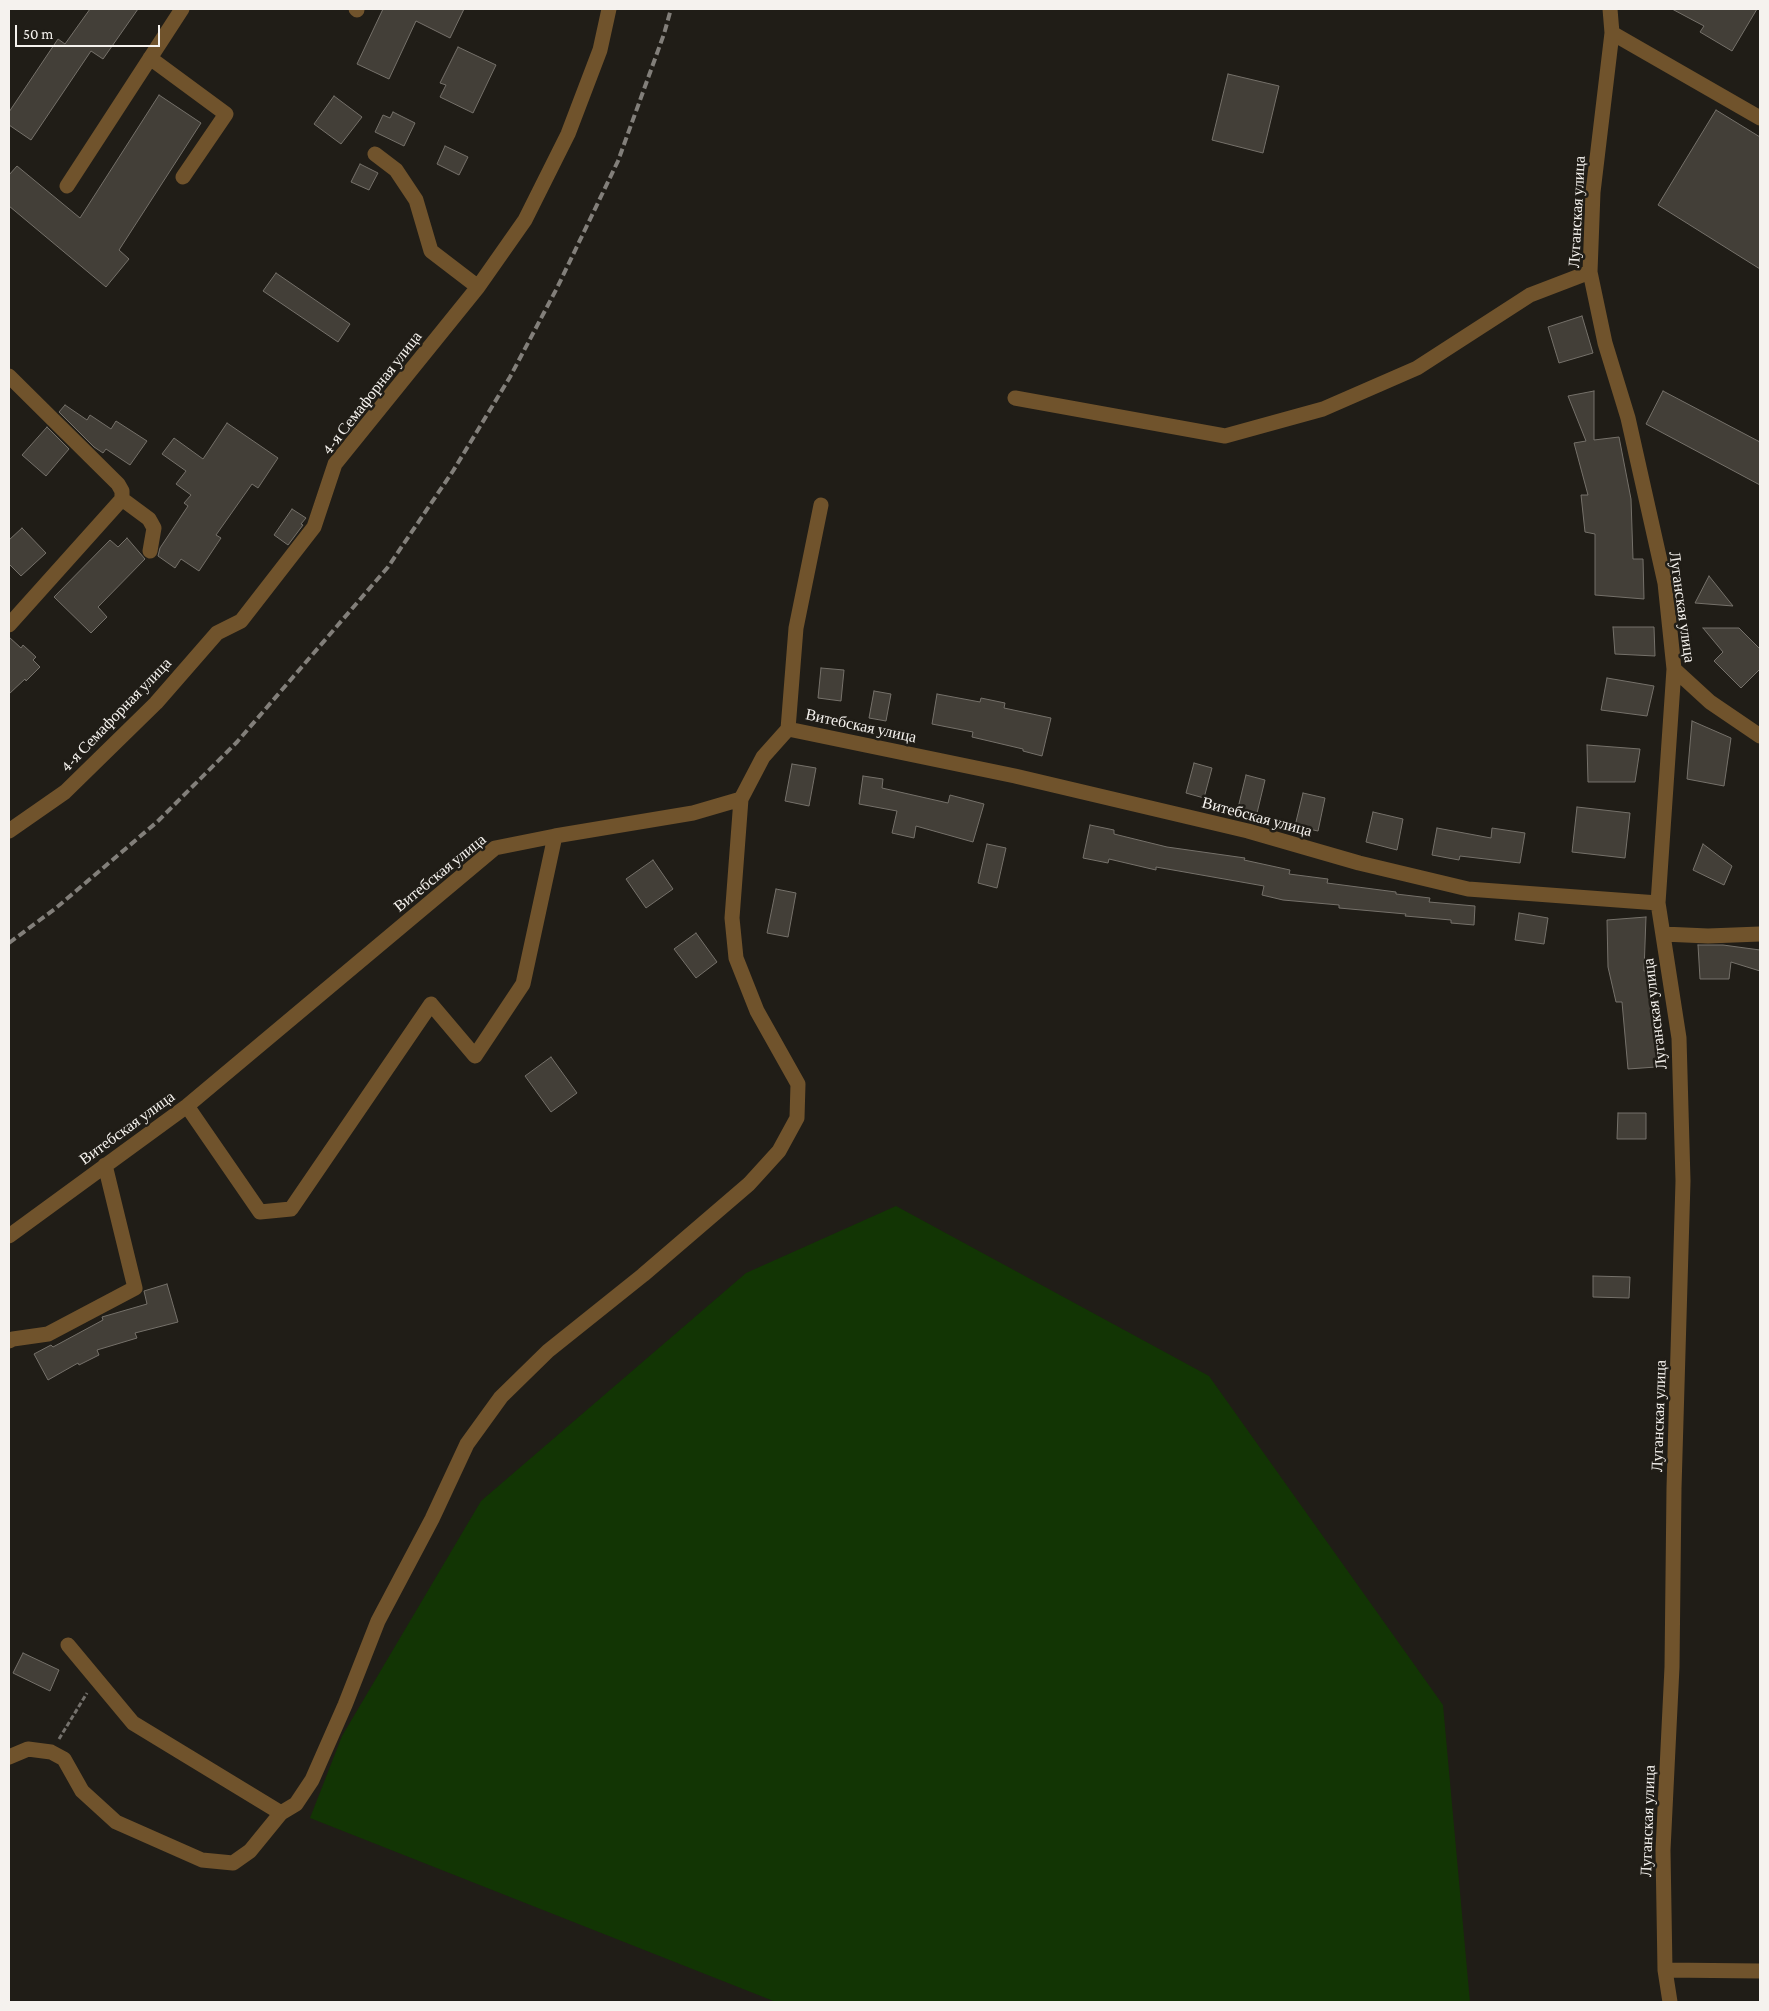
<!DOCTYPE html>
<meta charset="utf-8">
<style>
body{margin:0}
#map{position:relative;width:1769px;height:2011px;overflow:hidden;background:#201d17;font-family:"Crimson Pro",serif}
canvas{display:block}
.frame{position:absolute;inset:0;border:10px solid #f5f2ee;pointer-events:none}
.scale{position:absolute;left:15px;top:25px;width:145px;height:22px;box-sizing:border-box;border:2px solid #f5f2ee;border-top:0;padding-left:6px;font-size:15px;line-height:18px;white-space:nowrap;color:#f5f2ee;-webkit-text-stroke:4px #201d17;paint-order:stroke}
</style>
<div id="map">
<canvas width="1769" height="2011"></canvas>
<div class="frame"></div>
<div class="scale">50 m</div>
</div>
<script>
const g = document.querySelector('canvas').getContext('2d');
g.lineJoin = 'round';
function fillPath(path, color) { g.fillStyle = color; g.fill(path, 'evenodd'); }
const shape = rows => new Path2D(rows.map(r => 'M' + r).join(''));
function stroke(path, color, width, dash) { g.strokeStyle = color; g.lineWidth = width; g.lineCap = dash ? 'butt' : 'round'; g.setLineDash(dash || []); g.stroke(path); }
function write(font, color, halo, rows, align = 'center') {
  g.font = font + ' "Crimson Pro",serif'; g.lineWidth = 5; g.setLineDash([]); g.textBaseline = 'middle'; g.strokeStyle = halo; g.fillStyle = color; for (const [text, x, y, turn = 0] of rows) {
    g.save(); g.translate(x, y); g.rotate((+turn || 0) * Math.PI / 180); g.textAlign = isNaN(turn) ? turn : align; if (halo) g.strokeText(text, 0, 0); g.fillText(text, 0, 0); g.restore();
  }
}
fillPath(shape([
 [896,1206,1209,1376,1443,1705,1470,2002,776,2002,310,1818,342,1736,481,1501,746,1273]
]), '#123504');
const building = shape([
 [90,9,138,9,103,59,91,51,31,140,9,125,9,112,58,39,65,44,90,9],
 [383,9,464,9,450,38,416,21,389,79,357,64,383,9],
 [1672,9,1757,9,1732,51,1700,32,1704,26,1672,9],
 [458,47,496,65,473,113,440,97,446,85,440,83,458,47],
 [1228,74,1279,86,1263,153,1212,140,1228,74],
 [159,95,201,123,119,250,129,259,106,287,9,206,9,175,17,166,80,218,159,95],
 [334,96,362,117,341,144,314,124,334,96],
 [1716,110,1760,137,1760,269,1658,205,1716,110],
 [393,112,415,123,404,146,375,132,383,115,390,118,393,112],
 [445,146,468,157,459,175,437,164,445,146],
 [360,164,378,173,369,190,351,182,360,164],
 [276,273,350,324,338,342,263,291,276,273],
 [1582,316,1593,353,1559,363,1548,327,1582,316],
 [1594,391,1594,440,1619,437,1631,499,1633,559,1643,559,1644,599,1595,595,1595,534,1585,532,1581,495,1588,495,1574,443,1586,441,1568,396,1594,391],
 [1663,391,1760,442,1760,485,1646,424,1663,391],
 [65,405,87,420,90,415,111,429,116,421,147,441,130,465,106,449,103,453,94,447,59,412,65,405],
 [227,423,278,458,258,488,252,484,216,535,221,538,199,571,181,559,175,568,158,556,160,548,188,506,184,503,191,495,176,484,186,471,162,454,174,438,203,459,227,423],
 [47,427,69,449,46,476,22,455,47,427],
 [292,509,306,518,301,524,303,525,288,545,274,535,292,509],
 [22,528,46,553,21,576,9,564,9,540,22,528],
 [127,538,145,559,98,607,107,617,91,633,54,597,110,540,118,547,127,538],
 [1709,576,1733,606,1695,603,1709,576],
 [1613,627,1654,627,1655,656,1615,654,1613,627],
 [1703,628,1739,628,1760,649,1760,669,1741,688,1714,661,1723,652,1703,628],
 [9,637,21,648,23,645,36,657,33,660,40,667,26,681,25,679,9,694,9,637],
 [821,668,844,670,841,701,818,698,821,668],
 [1607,678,1654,686,1647,716,1601,710,1607,678],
 [874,691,891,694,886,721,869,718,874,691],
 [937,694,980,702,981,698,1005,703,1004,708,1051,718,1042,756,1023,751,1023,749,972,737,973,732,932,724,937,694],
 [1692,721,1731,738,1724,786,1687,779,1692,721],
 [1587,745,1640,749,1635,782,1588,782,1587,745],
 [1194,763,1212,768,1204,798,1186,793,1194,763],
 [792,764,816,768,809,806,785,801,792,764],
 [1246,775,1265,780,1257,813,1238,808,1246,775],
 [863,776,883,779,882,788,948,803,950,795,984,804,973,842,916,826,914,838,892,833,897,811,859,804,863,776],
 [1303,793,1325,798,1318,831,1295,826,1303,793],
 [1577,807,1630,813,1625,858,1572,852,1577,807],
 [1373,812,1403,819,1397,850,1366,842,1373,812],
 [1090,825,1114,830,1114,834,1167,847,1245,858,1244,860,1290,870,1289,874,1328,879,1327,883,1396,892,1396,894,1430,898,1429,902,1475,906,1474,925,1451,923,1451,920,1405,916,1406,914,1339,908,1339,905,1283,900,1262,895,1264,886,1156,867,1156,870,1109,859,1108,863,1083,858,1090,825],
 [1437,828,1491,838,1492,828,1525,833,1520,863,1460,856,1459,860,1432,855,1437,828],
 [987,844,1006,848,997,888,978,883,987,844],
 [1703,844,1732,866,1724,885,1693,870,1703,844],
 [653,860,673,889,646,908,626,879,653,860],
 [776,889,796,893,788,937,767,933,776,889],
 [1519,913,1548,918,1544,944,1515,940,1519,913],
 [1646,917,1644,971,1653,971,1654,1022,1658,1022,1656,1067,1628,1069,1622,1002,1616,1002,1608,967,1607,920,1646,917],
 [696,933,717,962,696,978,674,949,696,933],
 [1698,945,1723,945,1760,950,1760,971,1731,962,1729,979,1700,979,1698,945],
 [551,1057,577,1093,551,1112,525,1076,551,1057],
 [1618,1113,1646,1113,1646,1139,1617,1139,1618,1113],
 [1593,1276,1630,1277,1629,1298,1593,1297,1593,1276],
 [167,1284,178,1322,135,1333,137,1338,97,1350,99,1355,79,1365,78,1363,48,1380,34,1354,51,1345,53,1347,103,1320,102,1317,147,1304,144,1291,167,1284],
 [23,1653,59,1670,50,1691,13,1673,23,1653]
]);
fillPath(building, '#433f38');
stroke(building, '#75716a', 1);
stroke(shape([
 [59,1739,87,1693]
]), '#74716c', 3, [5, 2.5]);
stroke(shape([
 [356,9,357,10],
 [1610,9,1612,33,1593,192,1590,272,1605,343,1628,418,1665,583,1674,669,1658,903,1679,1038,1683,1181,1674,1488,1672,1667,1663,1850,1665,1970,1670,2002],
 [1612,33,1760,118],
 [150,58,226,114,183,177],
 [375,154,396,170,416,200,431,251,478,287],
 [67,186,182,9],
 [9,376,118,484,122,491,122,499,9,625],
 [1015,398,1225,436,1323,409,1417,368,1530,295,1590,272],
 [122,499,149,519,154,528,150,551],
 [1674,669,1710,702,1760,736],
 [788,729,1015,776,1248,831,1359,863,1468,889,1658,903],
 [788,729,796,628,821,505],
 [9,831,65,792,156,703,217,633,241,621,314,527,335,464,478,287,525,220,568,134,600,50,609,9],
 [1663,934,1708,936,1760,934],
 [187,1106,260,1212,291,1209,431,1004,475,1056,523,984,555,836],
 [9,1236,187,1106,495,848,555,836,693,813,741,799,763,757,788,729],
 [9,1341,13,1339,48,1334,135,1288,105,1165],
 [68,1645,133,1723,281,1813],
 [9,1757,28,1749,51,1752,64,1759,82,1791,116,1822,202,1860,233,1863,250,1851,281,1813,296,1804,312,1780,345,1705,378,1621,432,1519,467,1444,501,1397,548,1351,643,1275,749,1184,779,1151,797,1118,798,1084,757,1011,736,958,732,918,741,799],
 [1665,1970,1760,1971]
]), '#70532c', 15);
stroke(shape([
 [9,943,56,908,157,822,237,742,388,567,453,471,510,377,557,288,618,161,664,34,671,9]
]), '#827f7a', 4, [8, 4]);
write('16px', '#f5f2ee', '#201d17', [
 ["Луганская улица",1577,212,-87],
 ["4-я Семафорная улица",372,393,-52],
 ["Луганская улица",1682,607,82],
 ["4-я Семафорная улица",116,715,-46],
 ["Витебская улица",861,726,12],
 ["Витебская улица",1257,817,15],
 ["Витебская улица",440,873,-39],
 ["Луганская улица",1655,1014,-97],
 ["Витебская улица",127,1128,-36],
 ["Луганская улица",1659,1416,-88],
 ["Луганская улица",1648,1821,-88]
]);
</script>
